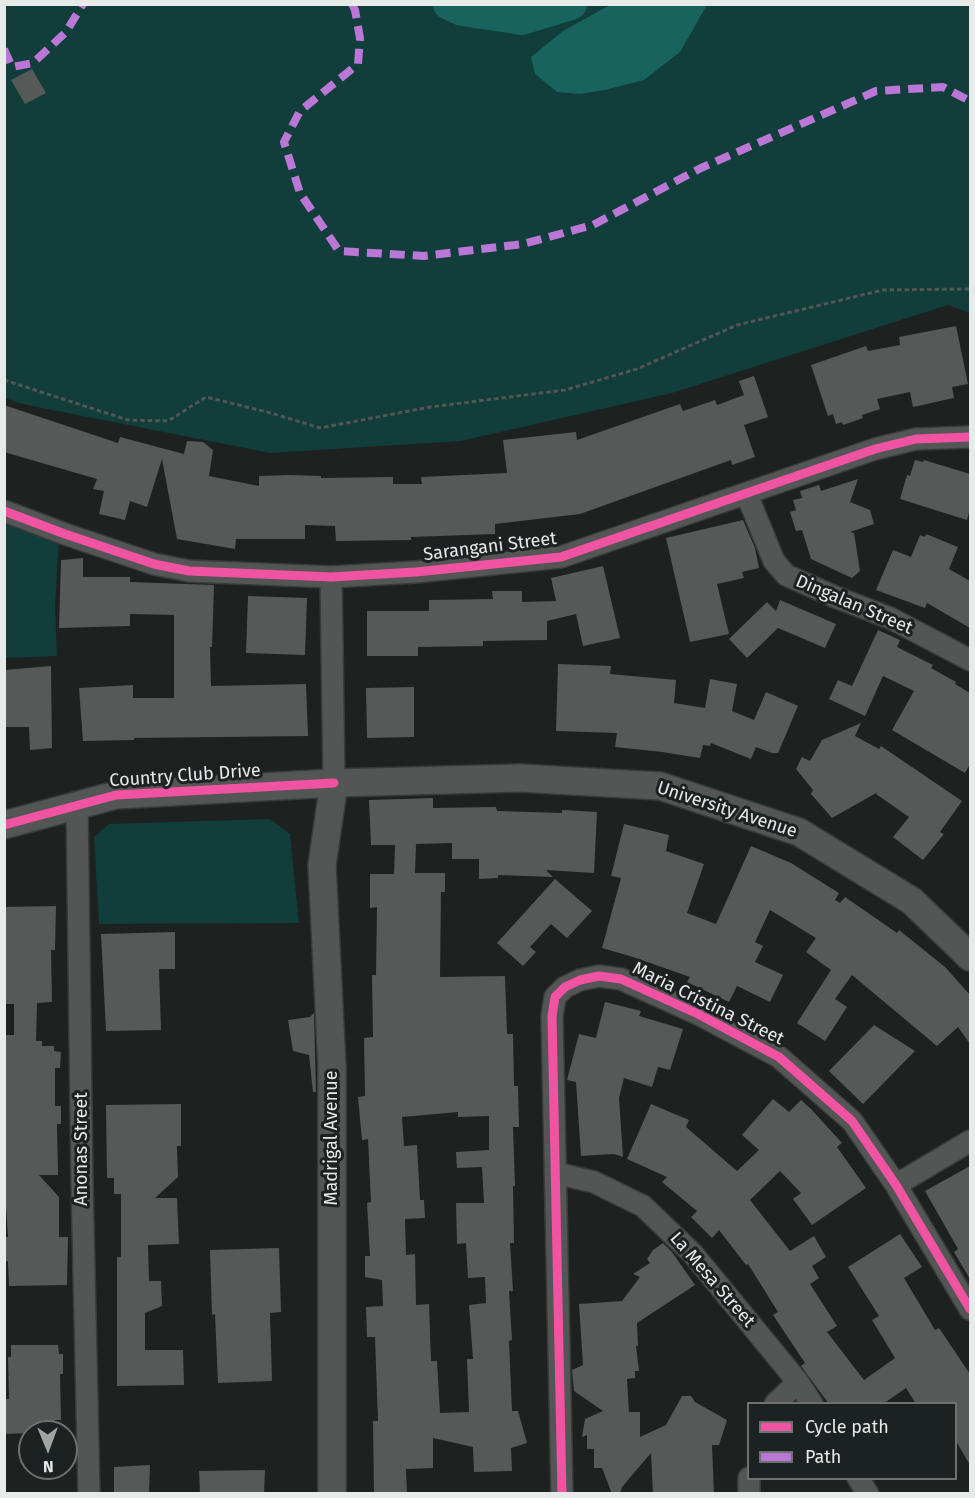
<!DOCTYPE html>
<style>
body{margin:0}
#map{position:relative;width:975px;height:1498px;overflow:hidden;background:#1d2120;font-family:"Fira Sans",sans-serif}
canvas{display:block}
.frame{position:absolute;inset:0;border:6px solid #e6eae9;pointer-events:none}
.legend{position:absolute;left:747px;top:1402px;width:210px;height:78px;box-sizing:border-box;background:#1c2221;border:2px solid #6d7271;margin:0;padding:8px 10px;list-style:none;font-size:18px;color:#e6eae9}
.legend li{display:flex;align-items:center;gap:12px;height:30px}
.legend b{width:30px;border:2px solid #6d7271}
.north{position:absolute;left:18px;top:1420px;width:60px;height:60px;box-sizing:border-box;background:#1c2221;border:2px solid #6d7271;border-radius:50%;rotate:179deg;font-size:16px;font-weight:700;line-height:24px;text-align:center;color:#e6eae9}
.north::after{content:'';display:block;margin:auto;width:21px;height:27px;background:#a0a4a3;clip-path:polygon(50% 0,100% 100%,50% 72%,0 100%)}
</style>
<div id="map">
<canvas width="975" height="1498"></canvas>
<div class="frame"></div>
<ul class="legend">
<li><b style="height:8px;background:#f153a3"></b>Cycle path</li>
<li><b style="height:8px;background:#ba77d6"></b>Path</li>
</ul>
<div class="north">N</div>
</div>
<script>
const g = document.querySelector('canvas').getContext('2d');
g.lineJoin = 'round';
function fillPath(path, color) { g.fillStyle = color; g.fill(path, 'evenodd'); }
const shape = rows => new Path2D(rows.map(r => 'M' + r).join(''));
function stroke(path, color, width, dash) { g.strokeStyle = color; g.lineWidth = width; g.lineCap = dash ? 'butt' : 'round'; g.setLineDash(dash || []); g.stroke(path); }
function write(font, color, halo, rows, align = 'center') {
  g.font = font + ' "Fira Sans",sans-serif'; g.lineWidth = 6; g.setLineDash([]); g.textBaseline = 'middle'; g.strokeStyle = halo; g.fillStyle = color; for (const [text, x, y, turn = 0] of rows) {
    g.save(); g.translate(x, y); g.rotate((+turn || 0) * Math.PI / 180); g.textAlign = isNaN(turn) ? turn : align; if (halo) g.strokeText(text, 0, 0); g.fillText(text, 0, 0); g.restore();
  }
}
fillPath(shape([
 [5,5,970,5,970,313,948,305,672,393,461,441,270,453,22,404,5,398],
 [4,523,59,541,55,606,57,656,5,658],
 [270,819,290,834,299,923,99,924,94,837,109,824]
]), '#113d3a');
fillPath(shape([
 [610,5,707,5,680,52,644,80,605,90,580,94,557,92,535,74,531,57,563,31]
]), '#18635e');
stroke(shape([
 [449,4,462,10,522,19,571,4]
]), '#18635e', 32);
fillPath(shape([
 [32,69,46,93,25,104,11,80],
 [956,326,968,384,952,387,954,398,913,407,910,392,877,399,880,409,862,415,863,418,843,425,842,422,836,424,833,414,828,416,811,365,866,346,868,351,900,345,899,337],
 [754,376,768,417,744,425,755,457,732,465,731,460,580,514,495,524,495,534,411,537,411,540,336,541,335,526,305,525,305,539,236,539,235,549,177,539,162,459,147,507,130,501,125,520,99,514,104,491,93,489,97,479,4,452,4,405,118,443,120,437,184,454,187,441,203,442,213,450,209,476,259,486,259,476,290,475,321,476,321,478,393,477,393,484,422,484,421,477,507,473,503,440,576,432,577,440,680,404,683,411,715,400,717,405,744,395,739,381],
 [915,460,923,462,924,460,970,474,970,508,967,520,900,499,907,475,910,476],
 [858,479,850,502,870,510,874,524,850,532,854,533,860,571,852,578,811,559,802,530,796,531,790,512,796,510,793,500,802,498,800,491,819,485,821,491],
 [743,520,755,548,759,568,742,572,744,578,717,584,729,634,690,642,666,538],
 [926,534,958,547,949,569,970,581,970,628,927,603,925,608,876,590,893,550,911,557,920,535,925,537],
 [83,558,83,577,130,577,130,582,214,585,212,647,210,647,211,686,306,684,308,736,134,738,134,740,83,741,79,688,133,685,133,698,174,698,174,615,130,614,130,626,59,628,61,560],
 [603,566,620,638,583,646,576,614,547,621,547,640,483,641,483,646,418,647,418,656,367,656,367,611,429,611,429,600,493,599,492,591,522,591,522,602,556,601,551,578],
 [248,596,307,598,305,655,246,653],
 [780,600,836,624,825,648,778,628,747,658,729,639,767,602,776,611],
 [878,630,900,640,897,647,933,665,931,668,956,682,955,684,970,693,970,764,965,773,892,730,914,691,883,676,865,716,829,699,838,680,852,686],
 [558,664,611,666,610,674,676,680,674,703,705,708,710,679,737,684,732,711,754,720,766,692,798,706,778,753,772,753,756,747,751,759,711,743,710,746,703,745,700,758,662,752,615,747,617,733,556,731],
 [51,666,52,748,30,750,29,727,4,727,4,670],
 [414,687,414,737,367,738,366,688],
 [861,723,855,736,879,749,881,746,962,801,940,832,944,834,923,860,893,837,909,817,876,794,878,792,832,818,811,794,813,790,796,769,802,757,810,761,822,740],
 [433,798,433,808,496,807,497,811,562,813,562,810,597,812,594,873,546,870,553,877,498,875,498,878,479,879,479,859,452,859,452,843,416,844,415,873,445,873,445,892,441,892,440,977,505,976,507,1034,513,1034,514,1086,518,1086,519,1127,513,1127,515,1186,513,1186,514,1243,510,1243,513,1291,509,1291,512,1340,509,1341,512,1411,518,1411,527,1443,511,1448,512,1471,474,1472,473,1447,433,1438,433,1468,406,1469,407,1494,374,1494,373,1421,378,1421,375,1337,367,1337,366,1307,383,1306,382,1280,365,1277,365,1256,370,1256,367,1203,371,1202,368,1139,362,1140,358,1097,365,1096,364,1038,373,1037,372,975,376,975,377,907,370,908,370,874,394,874,395,845,371,845,369,800],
 [458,1112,458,1117,489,1116,489,1150,456,1152,457,1168,482,1167,484,1203,456,1203,457,1244,466,1243,468,1278,485,1277,486,1303,469,1305,473,1359,467,1359,469,1412,440,1413,437,1361,431,1361,429,1304,416,1305,415,1254,406,1255,405,1219,425,1218,424,1200,420,1200,417,1145,404,1146,402,1117],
 [624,824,669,835,666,851,704,864,687,913,716,924,751,846,791,863,839,893,835,900,840,903,845,897,897,933,899,930,945,967,970,995,970,1044,958,1027,937,1046,852,975,835,999,847,1007,825,1041,797,1023,831,970,806,952,816,938,770,910,755,942,763,946,755,962,783,975,770,1002,737,986,729,1002,687,982,690,977,633,957,602,948,621,878,611,876],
 [555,879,592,911,567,938,551,924,530,947,536,952,523,966,497,943],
 [56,906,55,950,51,950,52,1002,37,1003,36,1041,42,1041,42,1046,54,1046,54,1051,61,1052,60,1068,55,1068,55,1106,61,1106,61,1124,57,1124,58,1175,39,1175,59,1197,59,1237,68,1237,67,1285,9,1286,8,1261,4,1262,4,1237,8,1237,4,1176,4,1035,14,1035,14,1004,4,1004,4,907],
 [175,932,175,969,159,969,161,1030,106,1031,101,934],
 [605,1002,641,1011,639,1016,683,1029,670,1070,658,1067,652,1087,624,1078,619,1098,623,1157,614,1154,581,1156,576,1082,567,1080,579,1034,596,1038],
 [314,1013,316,1092,313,1092,309,1055,293,1051,288,1020,310,1017],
 [874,1025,915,1051,863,1104,829,1071],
 [773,1099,789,1112,801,1100,811,1109,842,1143,837,1147,866,1188,812,1225,793,1199,801,1193,780,1171,750,1200,790,1251,814,1236,826,1257,812,1266,819,1278,810,1284,837,1326,827,1332,864,1380,895,1358,872,1320,879,1316,848,1267,900,1234,922,1267,904,1278,935,1330,939,1328,970,1374,970,1465,956,1441,956,1404,916,1404,906,1388,883,1404,829,1404,801,1366,805,1363,773,1315,778,1312,748,1264,746,1265,719,1230,712,1238,691,1217,697,1211,662,1182,667,1177,627,1159,651,1104,689,1120,686,1127,737,1171,759,1150,742,1135],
 [181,1104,181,1146,177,1146,178,1177,155,1198,177,1198,179,1244,148,1245,149,1281,161,1281,162,1306,145,1313,145,1350,183,1350,184,1385,117,1386,117,1257,121,1257,121,1194,114,1194,114,1178,107,1178,106,1105],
 [970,1166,970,1279,954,1252,958,1249,925,1191],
 [663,1243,672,1252,695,1285,637,1323,638,1346,636,1346,639,1371,635,1371,635,1378,627,1379,629,1412,640,1412,640,1437,666,1425,682,1396,691,1396,695,1402,727,1420,719,1445,712,1445,714,1494,653,1494,651,1453,622,1487,620,1494,612,1494,602,1468,594,1468,594,1449,587,1449,587,1435,582,1437,585,1419,603,1411,574,1391,572,1370,583,1365,579,1304,622,1301,640,1277,633,1274,650,1263,647,1259,653,1250],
 [279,1248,281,1312,270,1313,272,1381,218,1383,215,1314,212,1315,210,1250],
 [11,1345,58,1345,59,1354,63,1354,63,1374,60,1374,61,1420,55,1420,55,1432,4,1434,4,1399,9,1399,8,1357,11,1357],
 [150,1465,149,1494,114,1494,114,1467],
 [265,1470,264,1494,200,1494,199,1471]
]), '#555958');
const minor = shape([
 [747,495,774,561,786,575,833,596,890,618,970,660],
 [4,511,65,534,154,564,189,571,331,577,416,572,561,557,875,449,916,439,970,437],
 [331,577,334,783],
 [77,805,82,1182,89,1494],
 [556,1173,594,1182,643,1206,693,1254,798,1382,812,1404],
 [896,1185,970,1141],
 [775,1404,798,1382],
 [749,1478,749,1494],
 [858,1478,868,1494],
 [562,1494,552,1016,555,997,565,987,580,980,599,976,621,979,698,1014,779,1057,852,1121,896,1185,970,1309]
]);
const tertiary = shape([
 [4,825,116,795,334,783,520,778,660,786,799,832,912,901,970,957],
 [332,1494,332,1067,322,865,334,783]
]);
stroke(minor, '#373b3a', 24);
stroke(tertiary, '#373b3a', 30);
stroke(shape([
 [4,380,128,420,168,421,206,397,271,413,320,428,430,407,565,390,637,369,737,325,883,290,970,289]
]), '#535656', 3, [4.5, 3]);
stroke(minor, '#535655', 21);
stroke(tertiary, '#535655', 27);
stroke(shape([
 [352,4,355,10,360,38,358,64,300,111,284,142,300,193,339,251,424,256,523,244,593,225,701,168,876,91,943,87,970,101],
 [4,49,12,67,33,63,66,32,83,4]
]), '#ba77d6', 8, [15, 8]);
stroke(shape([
 [4,511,65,534,154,564,189,571,331,577,416,572,561,557,875,449,916,439,970,437],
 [4,825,116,795,334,783],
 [562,1494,552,1016,555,997,565,987,580,980,599,976,621,979,698,1014,779,1057,852,1121,896,1185,970,1309]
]), '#f153a3', 9);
write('18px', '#e6eae9', '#1c2221', [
 ["Sarangani Street",490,547,-7],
 ["Dingalan Street",854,605,23],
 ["Country Club Drive",185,776,-4],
 ["University Avenue",727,810,18],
 ["Maria Cristina Street",708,1004,26],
 ["Madrigal Avenue",332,1138,-90],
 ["Anonas Street",82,1149,-90],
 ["La Mesa Street",712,1280,49]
]);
</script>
